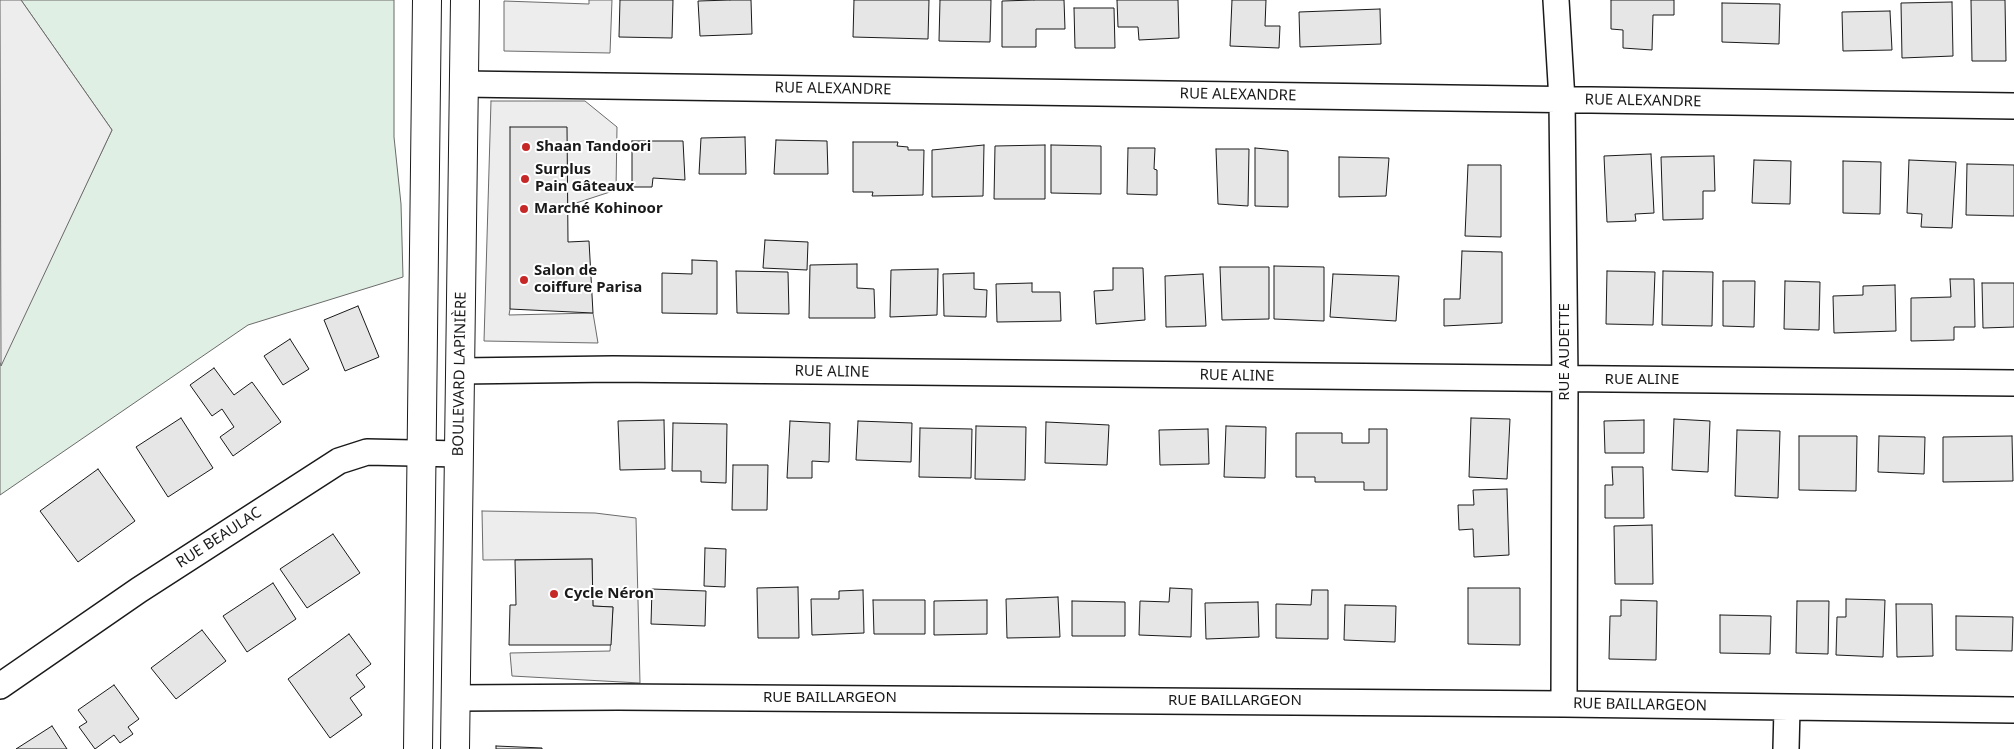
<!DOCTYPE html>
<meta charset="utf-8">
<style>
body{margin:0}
canvas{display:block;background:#fff}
</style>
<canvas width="2014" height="749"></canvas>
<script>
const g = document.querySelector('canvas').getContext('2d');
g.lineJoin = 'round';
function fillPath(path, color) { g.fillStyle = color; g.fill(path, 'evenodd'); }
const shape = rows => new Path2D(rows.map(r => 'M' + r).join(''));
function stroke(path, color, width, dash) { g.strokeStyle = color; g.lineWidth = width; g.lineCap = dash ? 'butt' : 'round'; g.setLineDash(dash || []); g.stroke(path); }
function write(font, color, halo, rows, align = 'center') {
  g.font = font + ' "Noto Sans",sans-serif'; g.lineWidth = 4; g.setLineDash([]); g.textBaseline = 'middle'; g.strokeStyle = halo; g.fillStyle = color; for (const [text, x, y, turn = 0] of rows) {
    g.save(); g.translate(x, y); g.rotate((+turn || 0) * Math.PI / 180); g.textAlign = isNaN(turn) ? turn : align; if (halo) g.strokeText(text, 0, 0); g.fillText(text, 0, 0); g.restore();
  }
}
const green = shape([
 [21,0,394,0,394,137,401,204,403,277,248,325,0,495,0,365,112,130,21,0]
]);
fillPath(green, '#e0efe3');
stroke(green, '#6a6a6a', 1);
const parking = shape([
 [0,0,21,0,112,130,1,366,0,0],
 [589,0,612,0,610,53,504,51,504,1,589,4,589,0],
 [491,101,585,101,617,127,616,190,567,206,510,309,509,315,593,313,598,343,484,341,491,101],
 [482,511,595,513,636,518,640,683,512,676,510,653,610,651,613,607,593,606,592,559,483,560,482,511]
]);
fillPath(parking, '#ededed');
stroke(parking, '#6a6a6a', 1);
const building = shape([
 [620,0,673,0,672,38,619,37,620,0],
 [730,0,751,0,752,34,700,36,698,1,730,0],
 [854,0,929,0,928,39,853,37,854,0],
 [940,0,991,0,990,42,939,41,940,0],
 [1034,0,1064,0,1065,29,1036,29,1036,47,1002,47,1002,1,1034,0],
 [1117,0,1178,0,1179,38,1139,40,1138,27,1118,27,1117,0],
 [1232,0,1266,0,1265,26,1280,26,1279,48,1230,46,1232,0],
 [1611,0,1674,0,1674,15,1653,15,1652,50,1623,48,1623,30,1611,29,1611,0],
 [1971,0,2005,0,2006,61,1972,61,1971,0],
 [1952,2,1953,56,1902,58,1901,3,1952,2],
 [1722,3,1780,4,1779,44,1722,42,1722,3],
 [1074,8,1114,8,1115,48,1075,48,1074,8],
 [1380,9,1381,44,1300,47,1299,12,1380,9],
 [1890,11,1892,50,1843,51,1842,12,1890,11],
 [510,127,567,127,568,242,589,241,593,313,510,309,510,127],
 [745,137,746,174,699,174,701,138,745,137],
 [776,140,827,141,828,174,774,174,776,140],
 [632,141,683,141,685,180,653,178,652,187,632,187,632,141],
 [853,142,898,142,897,146,908,147,908,150,924,150,923,195,872,196,873,192,853,192,853,142],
 [984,145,983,196,932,197,932,150,984,145],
 [1045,145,1045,199,994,199,995,146,1045,145],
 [1051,145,1101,146,1101,194,1051,193,1051,145],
 [1128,148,1155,148,1154,169,1157,170,1157,195,1127,194,1128,148],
 [1255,148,1288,151,1288,207,1255,206,1255,148],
 [1216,149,1249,149,1248,206,1218,204,1216,149],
 [1651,154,1654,213,1635,214,1636,221,1607,222,1604,156,1651,154],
 [1714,156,1715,191,1703,191,1703,219,1663,220,1661,157,1714,156],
 [1339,157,1389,158,1386,196,1339,197,1339,157],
 [1754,160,1791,161,1790,204,1752,203,1754,160],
 [1909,160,1956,162,1952,228,1921,227,1922,214,1907,213,1909,160],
 [1843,161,1881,162,1880,214,1843,213,1843,161],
 [1967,164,2014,165,2014,216,1966,215,1967,164],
 [1468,165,1501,165,1501,237,1465,236,1468,165],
 [765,240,808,242,807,270,763,268,765,240],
 [1462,251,1502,252,1502,323,1444,326,1444,299,1460,299,1462,251],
 [692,260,717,261,717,314,662,313,662,273,692,274,692,260],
 [857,264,857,288,874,289,875,318,809,318,810,265,857,264],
 [1274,266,1324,267,1324,321,1274,319,1274,266],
 [1220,267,1269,267,1269,319,1222,320,1220,267],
 [1113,268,1143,268,1145,320,1096,324,1094,291,1113,290,1113,268],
 [938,269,937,315,890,317,891,270,938,269],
 [736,271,788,272,789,314,737,313,736,271],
 [1607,271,1655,272,1653,325,1606,324,1607,271],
 [1663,271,1713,272,1712,326,1662,325,1663,271],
 [974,273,974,289,987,290,986,317,944,316,943,274,974,273],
 [1203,274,1206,326,1166,327,1165,276,1203,274],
 [1333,274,1399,276,1396,321,1330,317,1333,274],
 [1950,279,1974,279,1975,327,1954,327,1954,340,1911,341,1911,298,1951,297,1950,279],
 [1723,281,1755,281,1754,327,1723,326,1723,281],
 [1785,281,1820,282,1819,330,1784,329,1785,281],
 [1032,283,1032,292,1060,292,1061,321,997,322,996,284,1032,283],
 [1982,283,2014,283,2014,327,1983,328,1982,283],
 [1895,285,1896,331,1834,333,1833,296,1863,295,1863,286,1895,285],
 [358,306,379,357,345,371,324,320,358,306],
 [290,339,309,369,283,385,264,356,290,339],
 [214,368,234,395,252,382,281,422,233,456,220,437,234,427,222,409,212,416,190,385,214,368],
 [181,418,213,468,168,497,136,447,181,418],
 [1471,418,1510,419,1507,479,1469,477,1471,418],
 [1674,419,1710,421,1708,472,1672,470,1674,419],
 [664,420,665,469,620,470,618,421,664,420],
 [1644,420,1644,453,1605,453,1604,421,1644,420],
 [790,421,830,423,829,462,812,461,812,478,787,478,790,421],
 [858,421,912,423,911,462,856,460,858,421],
 [1046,422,1109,425,1107,465,1045,463,1046,422],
 [673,423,727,424,726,483,701,482,701,471,672,471,673,423],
 [976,426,1026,427,1025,480,975,479,976,426],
 [1226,426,1266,427,1265,478,1224,477,1226,426],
 [920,428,972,429,971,478,919,477,920,428],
 [1208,429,1209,464,1160,465,1159,430,1208,429],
 [1369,429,1387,429,1387,490,1364,490,1364,482,1315,482,1315,477,1296,477,1296,433,1342,433,1342,443,1369,443,1369,429],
 [1737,430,1780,431,1778,498,1735,496,1737,430],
 [1799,436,1857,436,1856,491,1799,490,1799,436],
 [1879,436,1925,437,1924,474,1878,472,1879,436],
 [2012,436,2013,481,1943,482,1943,437,2012,436],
 [733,465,768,465,767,510,732,510,733,465],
 [1612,467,1643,467,1644,518,1605,518,1605,485,1613,485,1612,467],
 [98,469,135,521,78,562,40,511,98,469],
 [1507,489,1509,555,1474,557,1473,529,1459,530,1458,505,1474,505,1473,490,1507,489],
 [1652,525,1653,584,1615,584,1614,526,1652,525],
 [333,534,360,573,307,608,280,569,333,534],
 [705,548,726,549,725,587,704,586,705,548],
 [592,559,593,606,613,607,611,645,509,645,510,605,516,605,515,560,592,559],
 [273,583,296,619,247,652,223,616,273,583],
 [798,587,799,638,758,638,757,588,798,587],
 [1170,588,1192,589,1191,637,1139,635,1140,601,1169,602,1170,588],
 [1468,588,1520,588,1520,645,1468,644,1468,588],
 [652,589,706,591,705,626,651,624,652,589],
 [863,590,864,633,812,635,811,599,839,599,839,591,863,590],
 [1312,590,1328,590,1328,639,1276,638,1276,604,1311,605,1312,590],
 [1058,597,1060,637,1007,638,1006,599,1058,597],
 [1846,599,1885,600,1883,657,1836,655,1837,617,1846,617,1846,599],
 [873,600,925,600,925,634,874,634,873,600],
 [987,600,987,634,934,635,934,601,987,600],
 [1621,600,1657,601,1656,660,1609,659,1610,616,1621,616,1621,600],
 [1072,601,1125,602,1125,636,1072,636,1072,601],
 [1797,601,1829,601,1828,654,1796,653,1797,601],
 [1258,602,1259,637,1206,639,1205,603,1258,602],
 [1896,604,1932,604,1933,656,1897,657,1896,604],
 [1345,605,1396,606,1395,642,1344,640,1345,605],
 [1720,615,1771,616,1770,654,1720,653,1720,615],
 [1956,616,2013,617,2012,651,1956,650,1956,616],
 [202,630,226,661,176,699,151,668,202,630],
 [349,634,371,664,356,675,365,687,350,698,362,715,330,738,288,679,349,634],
 [114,685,139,719,128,727,133,734,120,743,114,735,95,749,79,727,87,722,78,710,114,685],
 [52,726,67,749,16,749,52,726],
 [496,746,542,748,542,749,496,749,496,746]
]);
fillPath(building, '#e6e6e6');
stroke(building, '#1a1a1a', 1);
const minor = shape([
 [1556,0,1562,100,1565,380,1564,704],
 [463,84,2014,106],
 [460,371,613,369,2014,383],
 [0,686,139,590,339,461,367,452,459,454],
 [455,698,618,697,1564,704,2014,710],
 [1786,749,1787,708]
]);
const secondary = shape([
 [418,749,427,0],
 [455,749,465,0]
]);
stroke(minor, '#1a1a1a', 28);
stroke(secondary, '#1a1a1a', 30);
stroke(minor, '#fff', 25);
stroke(secondary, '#fff', 28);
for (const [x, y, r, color] of [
 [526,147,5,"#c62828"],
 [525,179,5,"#c62828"],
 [524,209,5,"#c62828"],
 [524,280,5,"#c62828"],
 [554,594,5,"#c62828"]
]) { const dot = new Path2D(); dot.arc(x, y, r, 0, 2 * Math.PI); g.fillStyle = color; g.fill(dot); stroke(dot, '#fff', 2); }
write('15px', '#1a1a1a', '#fff', [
 ["RUE ALEXANDRE",833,89,1],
 ["RUE ALEXANDRE",1238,95,1],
 ["RUE ALEXANDRE",1643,101,1],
 ["RUE AUDETTE",1565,352,-90],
 ["RUE ALINE",832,372,1],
 ["BOULEVARD LAPINIÈRE",460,374,-89],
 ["RUE ALINE",1237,376,1],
 ["RUE ALINE",1642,380],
 ["RUE BEAULAC",219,538,-33],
 ["RUE BAILLARGEON",830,698],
 ["RUE BAILLARGEON",1235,701],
 ["RUE BAILLARGEON",1640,705,1]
]);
write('bold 15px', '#1a1a1a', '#fff', [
 ["Shaan Tandoori",536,147],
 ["Surplus",535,170],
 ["Pain Gâteaux",535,187],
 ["Marché Kohinoor",534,209],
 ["Salon de",534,271],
 ["coiffure Parisa",534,288],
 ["Cycle Néron",564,594]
], 'left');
</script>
